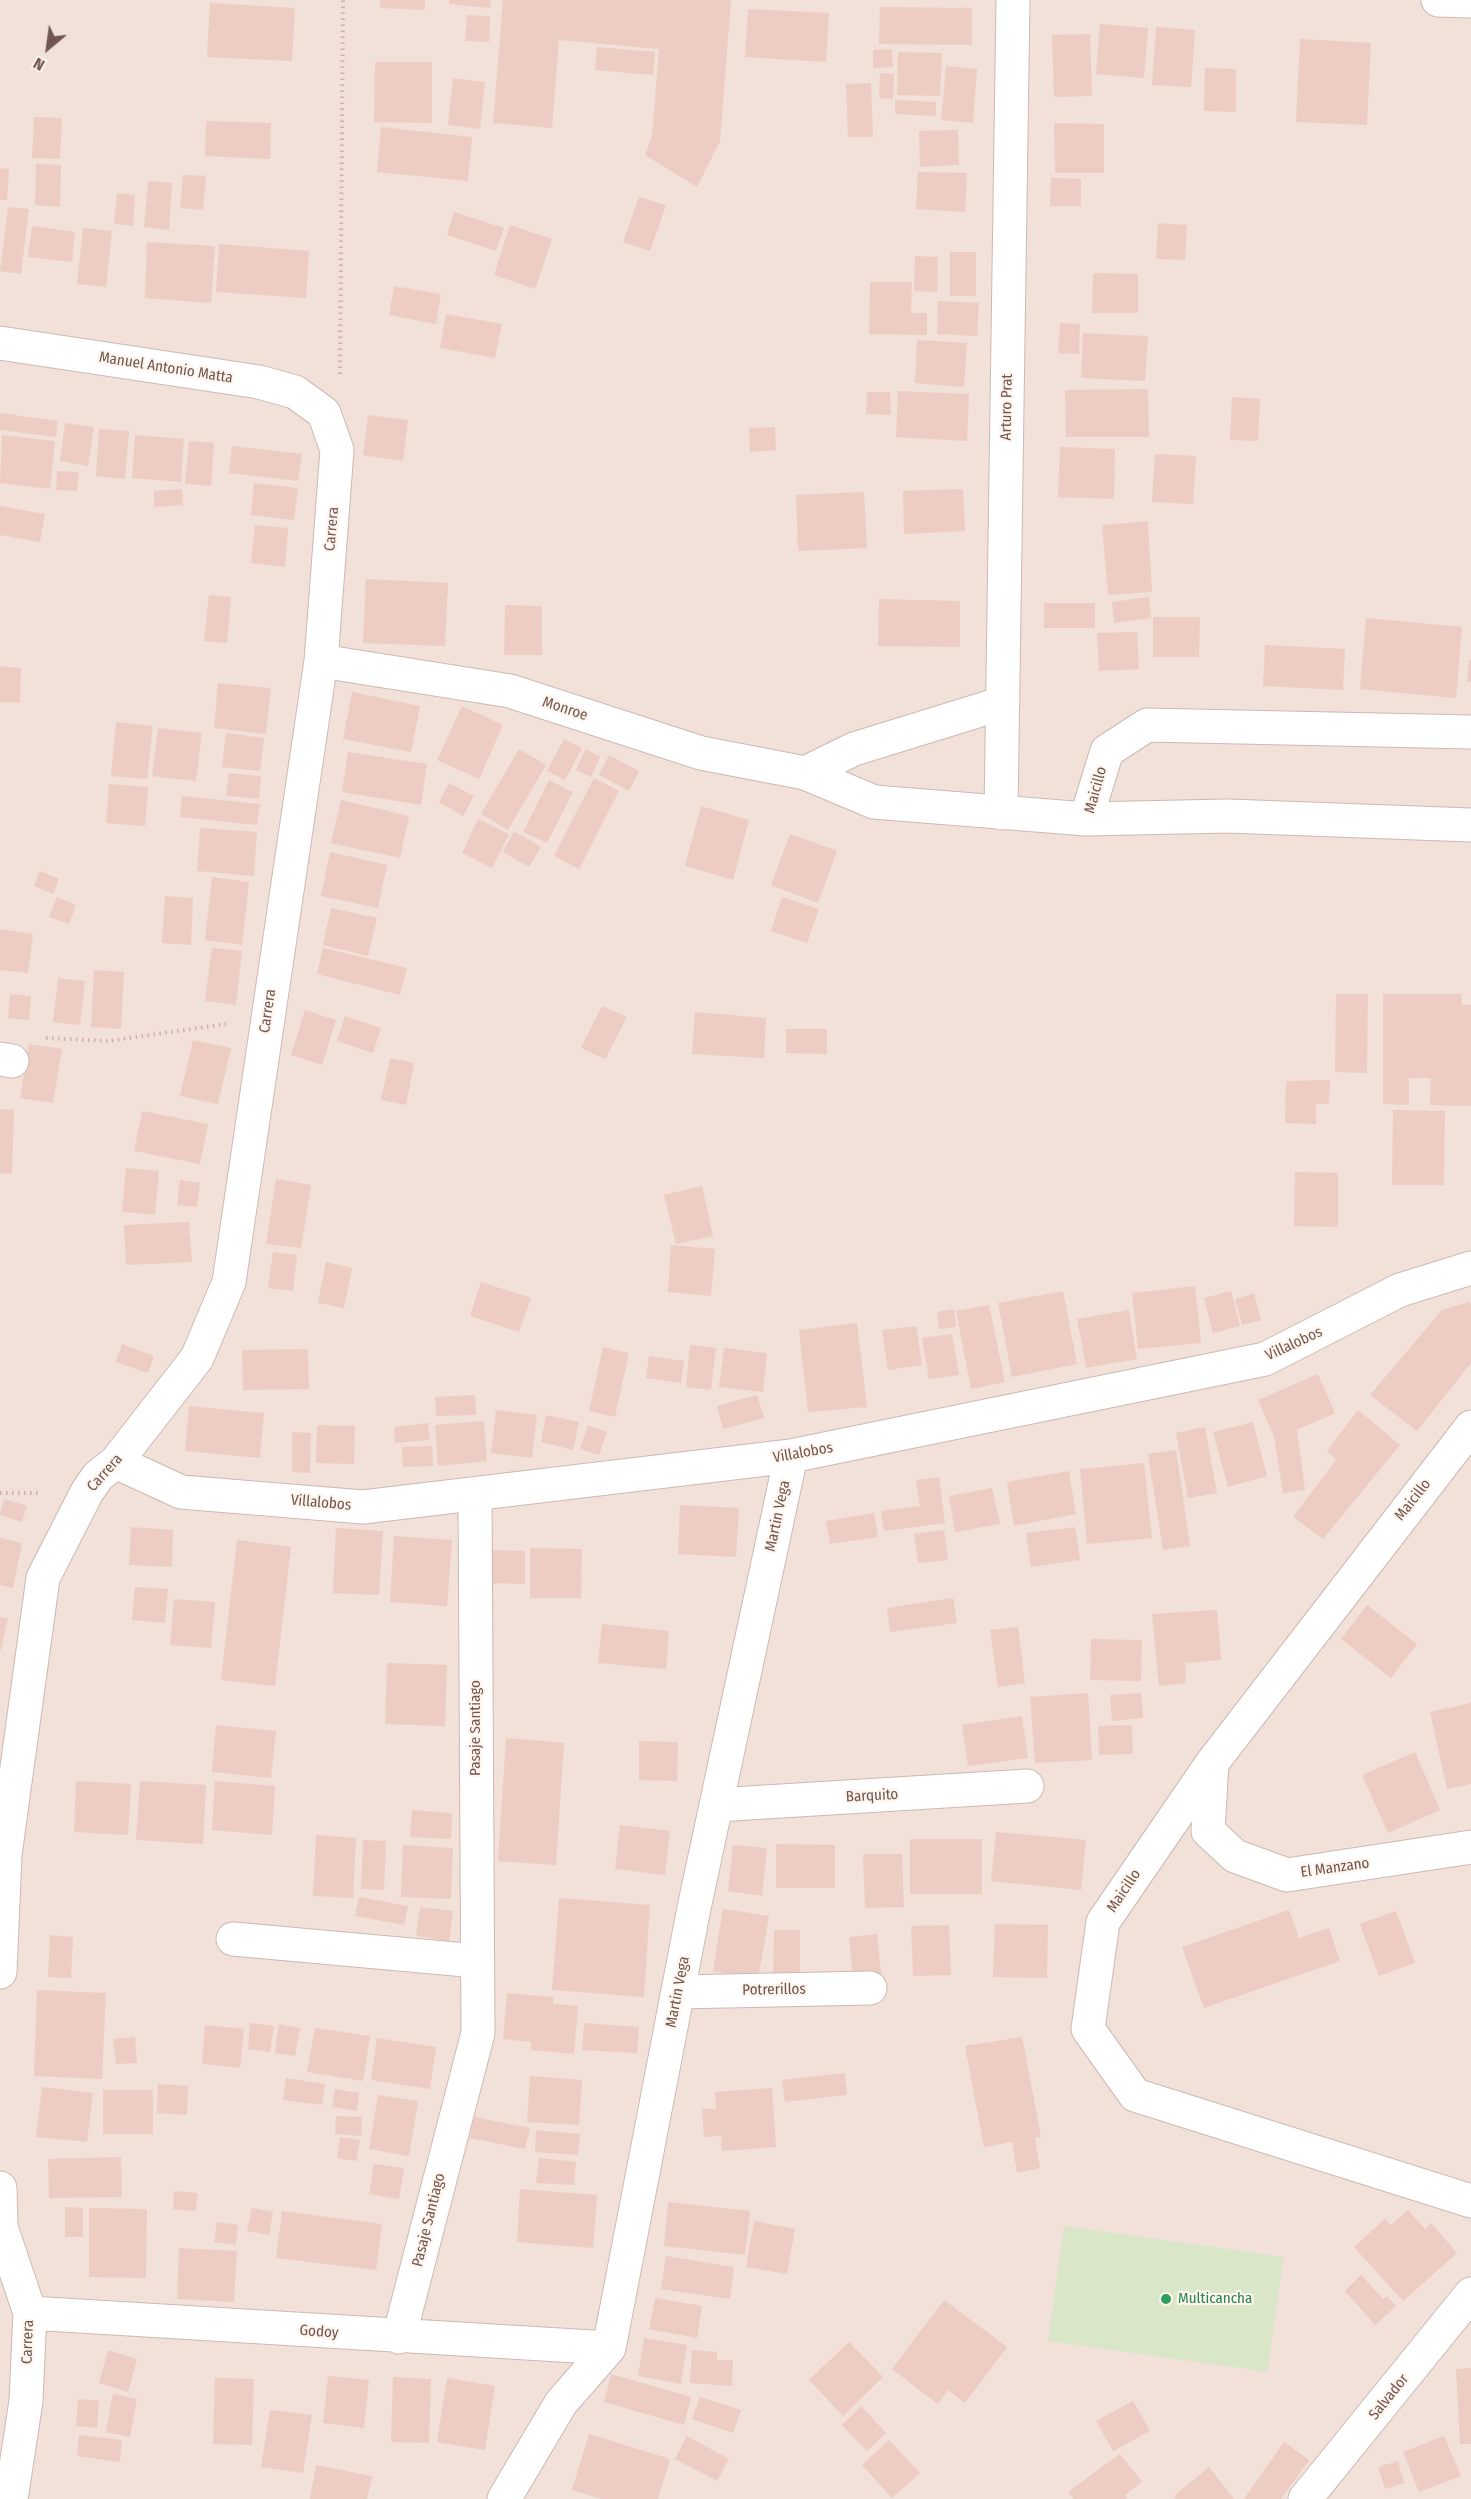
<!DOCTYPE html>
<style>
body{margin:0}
#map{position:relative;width:1471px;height:2499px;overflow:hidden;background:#faf0e8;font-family:"Fira Sans Condensed",sans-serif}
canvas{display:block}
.north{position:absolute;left:18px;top:18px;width:60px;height:60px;-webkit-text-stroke:4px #fdf5ee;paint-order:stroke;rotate:209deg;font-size:16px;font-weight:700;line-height:24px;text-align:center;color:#71554f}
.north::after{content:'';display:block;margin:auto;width:21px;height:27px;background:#71554f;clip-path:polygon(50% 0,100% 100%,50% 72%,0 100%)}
</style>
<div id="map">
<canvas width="1471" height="2499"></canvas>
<div class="north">N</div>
</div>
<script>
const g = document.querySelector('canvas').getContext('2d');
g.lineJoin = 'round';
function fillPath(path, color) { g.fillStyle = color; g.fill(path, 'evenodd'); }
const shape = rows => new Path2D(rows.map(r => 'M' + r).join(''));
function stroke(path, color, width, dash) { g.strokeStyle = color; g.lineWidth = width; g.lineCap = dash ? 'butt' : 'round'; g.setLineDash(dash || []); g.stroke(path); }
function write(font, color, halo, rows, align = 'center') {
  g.font = font + ' "Fira Sans Condensed",sans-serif'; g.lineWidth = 4.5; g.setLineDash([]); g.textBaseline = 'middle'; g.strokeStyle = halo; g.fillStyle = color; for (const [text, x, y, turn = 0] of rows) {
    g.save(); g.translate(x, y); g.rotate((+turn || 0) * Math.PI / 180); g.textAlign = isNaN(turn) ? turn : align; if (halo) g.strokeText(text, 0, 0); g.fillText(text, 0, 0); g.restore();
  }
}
fillPath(shape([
 [0,0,1471,0,1471,2499,0,2499]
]), '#f1e1d8');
fillPath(shape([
 [1064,2226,1284,2257,1267,2372,1048,2341]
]), '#d9e6c8');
fillPath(shape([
 [380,0,425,0,425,10,380,8],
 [449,0,491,0,490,8,449,4],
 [503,0,731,0,720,141,697,187,645,155,652,136,659,49,559,40,552,128,493,123],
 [210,3,295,8,292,61,207,57],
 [880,7,972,8,972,45,879,44],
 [748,9,829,13,826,62,745,57],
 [467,15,490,16,489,42,465,41],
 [1100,24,1148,28,1144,78,1096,74],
 [1156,27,1195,30,1191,87,1152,85],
 [1090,34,1092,96,1054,97,1052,35],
 [1300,39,1371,43,1367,125,1296,122],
 [597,47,655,52,653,75,595,70],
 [892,49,893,67,873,68,873,50],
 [898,52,942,53,940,96,897,95],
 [375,62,432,62,432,123,374,122],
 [946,66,977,69,973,123,941,120],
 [1205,68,1236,69,1236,112,1204,111],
 [880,73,894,74,893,99,879,98],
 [453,78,485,82,480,129,448,125],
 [871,83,873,137,848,137,846,84],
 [895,100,936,102,936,116,895,114],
 [34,117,62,118,60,159,32,158],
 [206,121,271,123,270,159,205,156],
 [1054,123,1104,124,1104,173,1055,173],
 [381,127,472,137,468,181,377,172],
 [958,130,959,165,920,167,919,131],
 [36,164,61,165,60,207,35,205],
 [0,168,9,169,7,200,0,200],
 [918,172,967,173,965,212,916,209],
 [183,175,206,176,203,210,180,208],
 [1051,178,1081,179,1081,206,1050,206],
 [148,181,172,183,169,230,144,227],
 [117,193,135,195,133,226,114,224],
 [639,197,666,205,650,251,623,242],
 [8,207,29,209,21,274,0,271],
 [454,212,504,228,496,251,447,235],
 [1158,223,1187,225,1185,260,1156,259],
 [510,225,552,239,535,289,494,275],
 [32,226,75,232,72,262,28,257],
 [83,228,112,231,106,287,77,284],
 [147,242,215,246,211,303,145,298],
 [219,244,309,251,306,298,216,292],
 [950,252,976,252,976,296,950,296],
 [915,256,938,257,937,292,914,291],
 [1093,273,1138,274,1138,313,1092,313],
 [870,282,912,282,911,313,927,313,927,335,869,334],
 [394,286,441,294,436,324,389,315],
 [938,301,979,303,977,336,937,334],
 [446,314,502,324,495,358,440,348],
 [1060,323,1080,324,1079,354,1058,353],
 [1083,333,1148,336,1145,381,1081,378],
 [917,340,967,343,964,387,915,383],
 [1148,389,1149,437,1066,437,1065,390],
 [898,391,969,394,967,441,896,437],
 [867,392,890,392,891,415,866,414],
 [1232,397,1260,399,1258,441,1230,440],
 [0,413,58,421,56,437,0,430],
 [368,415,408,420,403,461,363,455],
 [65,423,94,427,88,466,60,461],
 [775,427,776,450,750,452,749,428],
 [99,429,129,431,125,479,96,476],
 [2,435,55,441,50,489,0,483],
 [135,435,184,439,181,482,132,478],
 [189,441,214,443,211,486,185,484],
 [232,446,302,454,298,481,229,473],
 [1060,447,1115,449,1114,499,1058,497],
 [1155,454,1196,456,1193,504,1152,502],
 [57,471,79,472,77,491,56,490],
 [254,483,298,488,294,520,251,515],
 [182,489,183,505,154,507,154,491],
 [963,489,965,531,904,534,903,491],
 [864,492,867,548,798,551,796,495],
 [0,506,45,514,40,542,0,535],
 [1148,521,1152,592,1108,595,1102,525],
 [255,525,288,528,285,567,251,563],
 [366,579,448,583,445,646,363,643],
 [209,595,231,597,227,643,204,641],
 [1149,597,1151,618,1114,623,1112,602],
 [879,599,960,601,960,647,878,646],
 [1044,603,1095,603,1095,628,1044,628],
 [505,605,542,606,542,655,504,655],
 [1153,617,1200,617,1199,657,1153,657],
 [1366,618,1462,627,1456,698,1360,689],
 [1137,632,1139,669,1099,671,1097,633],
 [1265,645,1345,649,1343,690,1263,686],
 [1469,660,1471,660,1471,682,1467,682],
 [0,666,21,668,20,703,0,702],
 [218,683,271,688,266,734,214,728],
 [352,692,420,706,411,752,343,739],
 [462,706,503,725,479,779,437,760],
 [116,722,153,726,147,779,111,776],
 [158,728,202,733,196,781,152,776],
 [226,733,264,738,260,771,222,767],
 [564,739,582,748,565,780,547,771],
 [519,749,546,765,508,830,481,814],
 [586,749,600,757,591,777,576,770],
 [348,752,427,764,421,805,342,792],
 [609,755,639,771,629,791,599,775],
 [229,773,261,776,259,799,226,796],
 [594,778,619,791,579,869,554,856],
 [549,780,573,792,547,843,523,832],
 [449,783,474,796,463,816,439,802],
 [109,784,148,787,145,826,106,823],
 [182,796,260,804,257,825,180,817],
 [341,800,409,816,400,858,331,843],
 [701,806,749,820,733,880,685,866],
 [478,819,509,834,492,868,462,853],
 [200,828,257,832,254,876,197,871],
 [514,831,541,847,529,867,503,852],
 [790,834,837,851,818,903,771,885],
 [330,852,387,865,378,908,321,896],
 [40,871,59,879,53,894,34,886],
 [212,877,249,882,242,945,205,940],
 [165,896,193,898,191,945,162,943],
 [57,897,76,905,69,924,49,917],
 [782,897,819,909,807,943,771,931],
 [331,908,377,918,368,956,323,945],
 [0,929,33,934,28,973,0,970],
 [212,948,242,951,236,1005,205,1001],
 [323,948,407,968,400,995,317,974],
 [94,970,124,972,121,1029,91,1027],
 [58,978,85,981,80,1025,53,1022],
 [10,994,31,996,29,1020,8,1018],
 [1336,994,1368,994,1367,1073,1335,1072],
 [1383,994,1461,994,1462,1005,1471,1005,1471,1106,1430,1105,1431,1078,1409,1078,1409,1105,1383,1104],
 [602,1006,627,1017,605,1059,581,1048],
 [305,1010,336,1020,322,1065,291,1055],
 [695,1012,766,1018,764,1058,692,1054],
 [345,1016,381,1028,373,1053,337,1041],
 [786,1029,827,1029,827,1054,786,1053],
 [193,1040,231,1048,218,1104,180,1096],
 [29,1044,62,1049,53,1103,20,1098],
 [390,1058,414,1063,406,1105,381,1100],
 [1330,1080,1329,1104,1316,1104,1316,1124,1285,1123,1286,1081],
 [0,1109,14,1110,12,1174,0,1173],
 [1393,1110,1445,1111,1444,1185,1392,1185],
 [142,1111,208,1124,200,1164,134,1151],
 [126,1168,159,1171,155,1215,122,1212],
 [1295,1172,1338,1173,1338,1227,1294,1226],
 [276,1179,311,1185,301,1248,266,1244],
 [180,1180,200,1183,197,1207,177,1205],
 [702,1186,713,1236,676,1244,664,1195],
 [189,1222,192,1262,126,1265,124,1225],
 [671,1245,715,1249,711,1296,668,1292],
 [273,1252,297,1255,293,1291,268,1288],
 [326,1262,352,1268,344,1308,318,1303],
 [481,1282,531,1298,519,1332,470,1316],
 [1195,1286,1201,1343,1138,1349,1132,1293],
 [1063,1291,1077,1364,1012,1377,998,1303],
 [1231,1291,1240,1326,1213,1333,1204,1298],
 [1254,1293,1261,1320,1242,1325,1235,1299],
 [1468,1302,1471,1304,1471,1363,1417,1431,1370,1395,1442,1310],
 [989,1305,1005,1382,971,1389,956,1311],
 [954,1309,956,1327,939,1329,937,1312],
 [1129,1310,1137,1359,1086,1368,1077,1319],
 [857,1323,867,1407,808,1412,799,1330],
 [916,1326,922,1365,888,1370,882,1330],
 [952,1334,959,1375,929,1379,922,1338],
 [122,1344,154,1356,148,1373,116,1362],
 [690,1345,716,1348,711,1390,686,1387],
 [603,1347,629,1353,615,1417,589,1411],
 [724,1348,767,1353,763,1392,719,1387],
 [308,1349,309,1389,243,1390,242,1350],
 [649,1356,684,1361,681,1383,646,1378],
 [1318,1374,1335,1413,1297,1430,1305,1490,1283,1493,1274,1436,1258,1400],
 [475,1395,476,1415,436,1416,435,1397],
 [757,1395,764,1418,723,1429,717,1406],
 [189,1406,264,1413,260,1458,185,1451],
 [496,1410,537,1415,532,1458,491,1453],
 [1358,1410,1400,1445,1323,1539,1293,1517,1336,1460,1327,1451],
 [546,1415,579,1422,573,1450,541,1442],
 [484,1421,487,1461,438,1466,435,1425],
 [1253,1422,1267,1476,1228,1487,1213,1432],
 [428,1423,430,1440,395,1443,394,1427],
 [317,1425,355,1426,354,1464,316,1463],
 [588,1425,607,1432,599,1455,580,1449],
 [1205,1427,1217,1493,1188,1498,1176,1433],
 [292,1432,311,1433,310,1473,292,1472],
 [432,1446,433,1466,403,1467,402,1447],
 [1176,1450,1190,1546,1163,1550,1148,1454],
 [1144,1463,1152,1538,1087,1544,1080,1469],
 [1069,1471,1076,1514,1014,1526,1007,1482],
 [939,1477,945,1523,884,1531,881,1511,920,1506,916,1480],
 [992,1488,1000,1524,955,1532,949,1496],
 [4,1499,27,1506,22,1522,0,1515],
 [680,1505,739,1508,736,1557,678,1554],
 [874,1513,878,1537,830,1544,826,1521],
 [131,1527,173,1530,172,1567,129,1565],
 [1075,1527,1080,1560,1031,1567,1026,1533],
 [336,1528,383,1531,379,1595,333,1593],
 [944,1530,948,1560,918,1563,914,1534],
 [394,1536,452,1540,447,1606,390,1602],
 [0,1538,22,1543,13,1588,0,1585],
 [237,1540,291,1547,275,1686,221,1680],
 [530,1548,582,1549,581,1598,530,1598],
 [489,1550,525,1551,525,1584,488,1583],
 [135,1587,168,1589,165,1623,132,1620],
 [953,1598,957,1623,890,1632,887,1608],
 [174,1599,215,1602,211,1648,170,1645],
 [1367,1605,1417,1644,1391,1678,1341,1639],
 [1217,1610,1221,1660,1185,1663,1186,1683,1159,1686,1152,1614],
 [0,1617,8,1618,1,1650,0,1650],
 [602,1624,669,1631,666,1669,598,1663],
 [1018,1627,1025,1683,998,1687,990,1630],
 [1091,1639,1142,1640,1141,1681,1090,1680],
 [387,1663,447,1665,445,1726,385,1724],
 [1088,1693,1092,1760,1035,1763,1030,1697],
 [1141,1693,1143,1718,1112,1721,1110,1695],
 [1471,1703,1471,1784,1447,1789,1430,1712],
 [1022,1716,1028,1758,968,1766,962,1725],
 [216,1725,276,1731,271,1778,212,1772],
 [1132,1725,1133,1754,1099,1755,1098,1726],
 [506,1738,564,1743,556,1865,498,1861],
 [639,1741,678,1742,677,1781,639,1780],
 [1415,1752,1440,1810,1388,1833,1362,1775],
 [76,1781,131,1784,128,1835,74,1832],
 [140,1781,206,1785,203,1844,136,1840],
 [215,1781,275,1786,272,1835,212,1830],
 [412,1810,452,1813,451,1839,410,1837],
 [620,1825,670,1831,665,1875,615,1869],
 [996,1832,1086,1840,1081,1890,991,1881],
 [316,1835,356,1838,353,1898,313,1896],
 [910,1839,982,1839,982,1894,910,1894],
 [363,1840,386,1841,384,1890,361,1889],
 [776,1844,835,1845,835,1888,776,1888],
 [403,1845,453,1848,451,1899,401,1897],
 [733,1845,767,1848,762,1896,728,1891],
 [863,1854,902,1854,904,1907,865,1908],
 [359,1897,408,1906,404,1925,355,1916],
 [559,1898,650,1905,644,1997,552,1990],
 [420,1907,453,1911,449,1941,416,1936],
 [723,1909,769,1916,758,1979,713,1971],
 [1289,1910,1299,1938,1329,1928,1340,1961,1204,2008,1182,1947],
 [1396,1911,1415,1963,1379,1976,1360,1924],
 [995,1924,1048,1925,1047,1978,993,1977],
 [949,1925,951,1975,913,1976,911,1926],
 [774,1930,800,1930,800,1981,773,1981],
 [877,1934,882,1983,854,1986,849,1937],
 [50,1935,73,1937,71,1978,48,1977],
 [37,1990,106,1993,102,2079,34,2076],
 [507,1993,554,1997,553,2004,578,2006,574,2054,531,2050,531,2042,503,2039],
 [250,2023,274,2026,270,2052,248,2049],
 [584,2023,639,2027,637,2053,582,2050],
 [279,2024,300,2028,295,2056,275,2053],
 [205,2025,244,2029,240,2068,202,2064],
 [315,2028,370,2036,363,2081,307,2072],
 [135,2037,137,2063,116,2064,113,2039],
 [1022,2037,1041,2137,1035,2138,1040,2168,1017,2173,1012,2142,984,2147,965,2046],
 [377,2038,436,2047,430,2089,371,2080],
 [845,2073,847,2095,785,2102,782,2080],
 [530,2076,582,2080,579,2125,527,2122],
 [286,2078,325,2084,322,2105,283,2100],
 [158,2084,188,2086,187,2115,157,2113],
 [42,2087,93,2093,87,2142,36,2137],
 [772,2088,776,2147,722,2151,721,2136,704,2137,702,2109,716,2109,715,2092],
 [335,2089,359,2093,357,2111,332,2107],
 [103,2090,153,2090,153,2134,103,2134],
 [378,2095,418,2101,409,2156,369,2149],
 [336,2116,362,2117,361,2136,335,2134],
 [474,2117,530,2128,525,2149,470,2138],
 [536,2130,580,2134,578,2155,535,2152],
 [340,2137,360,2140,356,2161,337,2158],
 [121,2157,122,2197,49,2198,48,2159],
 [539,2158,576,2162,574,2185,536,2183],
 [374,2164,404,2168,399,2199,369,2194],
 [520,2189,597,2195,593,2248,517,2242],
 [174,2191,197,2193,196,2211,173,2209],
 [668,2202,750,2211,745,2255,664,2246],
 [65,2207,83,2208,83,2237,65,2237],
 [89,2208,147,2209,146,2278,89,2277],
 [252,2208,273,2212,269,2235,247,2231],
 [1408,2210,1425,2229,1431,2223,1457,2253,1403,2301,1354,2247,1385,2219,1391,2225],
 [282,2211,382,2224,376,2270,276,2258],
 [754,2221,795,2229,787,2274,746,2267],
 [217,2222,238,2225,236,2245,214,2242],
 [179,2248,237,2251,234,2302,177,2299],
 [666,2256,734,2267,730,2299,661,2289],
 [1361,2275,1383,2299,1387,2296,1396,2306,1375,2325,1345,2291],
 [655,2298,702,2306,697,2338,649,2329],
 [944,2300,1007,2347,965,2403,948,2390,938,2404,892,2369],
 [644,2338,687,2345,681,2384,638,2376],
 [849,2342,883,2377,843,2416,809,2380],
 [108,2350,137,2359,128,2392,99,2383],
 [692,2350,717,2352,717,2360,733,2360,732,2386,690,2383],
 [1471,2368,1471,2444,1460,2444,1456,2369],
 [611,2374,691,2397,684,2425,604,2402],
 [328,2376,369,2380,364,2428,323,2423],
 [393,2377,431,2379,429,2443,391,2442],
 [215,2378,254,2379,252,2445,213,2444],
 [447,2378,495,2386,485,2450,437,2442],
 [113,2394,137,2399,130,2437,106,2432],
 [700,2397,741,2410,733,2433,692,2419],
 [78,2399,99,2401,97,2428,76,2426],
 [1133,2401,1150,2431,1113,2451,1096,2421],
 [861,2406,886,2433,867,2451,842,2425],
 [270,2410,312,2415,303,2473,261,2467],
 [589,2434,670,2459,658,2499,602,2499,572,2490],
 [79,2435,122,2440,120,2462,77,2456],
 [687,2436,729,2459,717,2481,675,2459],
 [1444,2436,1461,2476,1419,2492,1403,2452],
 [889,2440,920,2473,892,2498,862,2465],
 [1284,2442,1309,2460,1281,2499,1244,2499],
 [1120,2454,1142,2482,1125,2495,1127,2499,1074,2499,1068,2492],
 [1398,2461,1404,2483,1385,2489,1378,2467],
 [316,2465,372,2476,367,2499,310,2499],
 [1209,2467,1234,2499,1177,2499,1174,2496]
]), '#ecccc3');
const street = shape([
 [0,343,259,382,295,392,324,413,337,450,321,661,229,1282,197,1358,116,1462,98,1476,87,1492,43,1578,5,1855,0,1972],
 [321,661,510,691,701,753,805,773,874,802,1086,819,1228,816,1471,825],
 [805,773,854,749,1003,703],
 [1001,813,1013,0],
 [1086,819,1107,751,1147,725,1471,732],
 [0,1059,12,1061],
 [1471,1427,1212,1763,1103,1922,1088,2029,1135,2095,1471,2201],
 [116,1462,181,1492,363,1507,791,1456,1265,1359,1400,1290,1471,1268],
 [1212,1763,1208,1831,1235,1856,1287,1875,1471,1847],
 [716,1805,1027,1786],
 [233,1939,477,1961],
 [678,1992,870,1988],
 [0,2188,1,2227,30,2313,26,2401,11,2499],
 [30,2313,609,2348],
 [399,2337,478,2033,475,1495],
 [504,2499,561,2403,609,2348,694,1908,791,1456],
 [1305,2499,1471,2294]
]);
const secondary = shape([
 [1438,0,1471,1]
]);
stroke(street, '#cdb9b2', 35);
stroke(secondary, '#cfb8b0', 35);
stroke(shape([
 [340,374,343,0],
 [46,1038,109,1041,226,1024],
 [0,1493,41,1493]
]), '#d1b0a6', 4, [1.5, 4.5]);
stroke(street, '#fff', 33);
stroke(secondary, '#fff', 33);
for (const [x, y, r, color] of [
 [1166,2299,6,"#2e9e5b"]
]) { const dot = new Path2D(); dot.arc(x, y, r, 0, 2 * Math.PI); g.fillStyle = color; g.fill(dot); stroke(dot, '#fdf5ee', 2); }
write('15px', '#71554f', '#fdf5ee', [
 ["Manuel Antonio Matta",166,368,9],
 ["Arturo Prat",1007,407,-89],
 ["Carrera",332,529,-85],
 ["Monroe",565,709,18],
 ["Maicillo",1096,790,-75],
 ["Carrera",268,1011,-82],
 ["Villalobos",1294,1344,-25],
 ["Villalobos",803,1453,-10],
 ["Carrera",105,1473,-48],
 ["Maicillo",1413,1500,-52],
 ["Villalobos",321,1503,5],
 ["Martin Vega",778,1516,-78],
 ["Pasaje Santiago",476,1728,-90],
 ["Barquito",872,1796,-3],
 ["El Manzano",1335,1868,-8],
 ["Maicillo",1124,1891,-56],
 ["Potrerillos",774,1990,-1],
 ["Martin Vega",678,1992,-79],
 ["Pasaje Santiago",429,2220,-76],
 ["Godoy",319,2332,4],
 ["Carrera",28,2342,-88],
 ["Salvador",1389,2397,-51]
]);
write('15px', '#27864d', '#fdf5ee', [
 ["Multicancha",1178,2299]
], 'left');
</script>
